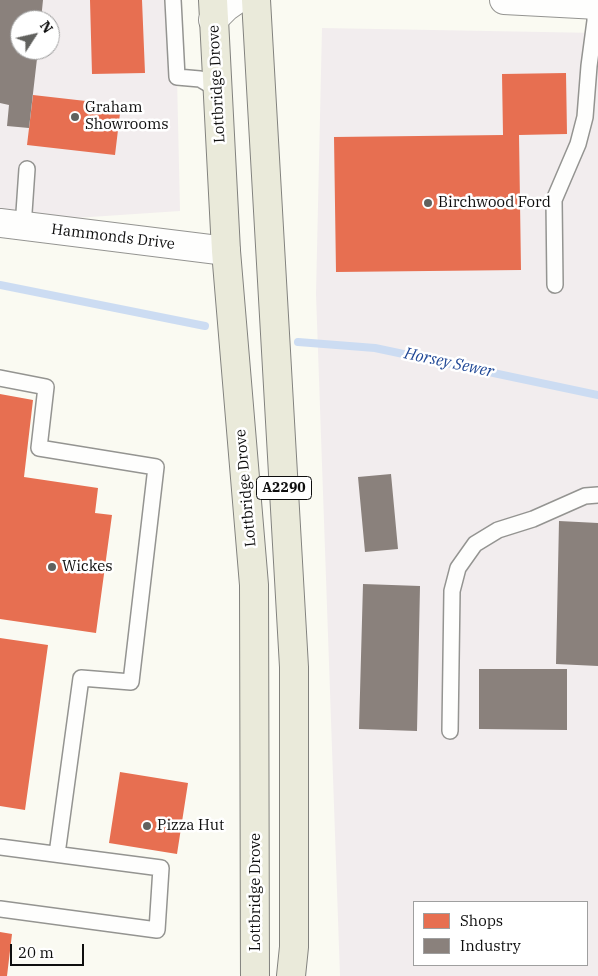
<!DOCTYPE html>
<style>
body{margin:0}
#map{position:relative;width:598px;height:976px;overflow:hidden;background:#fafaf2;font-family:"IBM Plex Serif",serif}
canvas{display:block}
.legend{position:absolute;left:413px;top:901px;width:175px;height:65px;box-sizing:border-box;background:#fff;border:1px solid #9f9f9f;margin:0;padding:6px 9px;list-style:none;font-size:15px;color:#0e0e0e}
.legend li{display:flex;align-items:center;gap:10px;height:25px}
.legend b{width:25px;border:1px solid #9f9f9f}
.north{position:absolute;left:10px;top:10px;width:50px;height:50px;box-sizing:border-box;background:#fff;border:1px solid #9f9f9f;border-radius:50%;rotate:55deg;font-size:14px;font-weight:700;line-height:20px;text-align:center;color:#0e0e0e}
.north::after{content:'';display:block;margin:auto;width:18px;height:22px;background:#61615e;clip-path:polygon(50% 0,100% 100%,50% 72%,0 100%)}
.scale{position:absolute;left:10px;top:944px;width:74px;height:22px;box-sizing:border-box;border:2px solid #0e0e0e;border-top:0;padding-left:6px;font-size:15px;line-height:18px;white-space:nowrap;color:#0e0e0e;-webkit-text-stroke:4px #fff;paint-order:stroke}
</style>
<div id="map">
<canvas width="598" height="976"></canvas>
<ul class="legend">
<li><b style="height:14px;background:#e76f51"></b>Shops</li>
<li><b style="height:14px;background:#8a817c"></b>Industry</li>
</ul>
<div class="north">N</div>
<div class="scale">20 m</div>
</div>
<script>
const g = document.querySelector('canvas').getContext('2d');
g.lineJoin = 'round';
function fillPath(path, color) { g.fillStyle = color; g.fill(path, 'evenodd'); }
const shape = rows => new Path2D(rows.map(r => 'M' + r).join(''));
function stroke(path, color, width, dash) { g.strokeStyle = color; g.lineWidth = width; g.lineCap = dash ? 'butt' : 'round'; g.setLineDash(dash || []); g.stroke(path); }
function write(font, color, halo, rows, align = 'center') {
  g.font = font + ' "IBM Plex Serif",serif'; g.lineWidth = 5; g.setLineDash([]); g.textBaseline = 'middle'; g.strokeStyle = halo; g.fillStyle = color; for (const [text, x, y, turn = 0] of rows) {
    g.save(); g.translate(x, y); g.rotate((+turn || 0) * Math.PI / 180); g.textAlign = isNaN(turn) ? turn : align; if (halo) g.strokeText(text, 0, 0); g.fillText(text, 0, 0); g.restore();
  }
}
fillPath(shape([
 [0,0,178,0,177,77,180,211,0,223],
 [20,20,50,20,50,50,20,50],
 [322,28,598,33,598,976,340,976,316,294],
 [414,902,587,902,587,965,414,965]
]), '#f2edee');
fillPath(shape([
 [90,0,142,0,145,73,92,74],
 [566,73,567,134,519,135,521,270,336,272,334,137,503,135,502,74],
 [33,95,121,105,115,155,27,145],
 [0,394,33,400,24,477,98,488,95,513,112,515,96,633,0,619],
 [0,638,48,645,25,810,0,806],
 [120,772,188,783,177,854,109,843],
 [0,932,12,934,7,976,0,976]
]), '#e76f51');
fillPath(shape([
 [0,0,43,0,41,20,20,20,20,50,38,50,29,128,7,126,9,105,0,103],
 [391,474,398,549,365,552,358,477],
 [559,521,598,523,598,666,556,664],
 [363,584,420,586,417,731,359,729],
 [479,669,567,669,567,730,479,729]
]), '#8a817c');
stroke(shape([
 [0,285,205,326],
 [298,342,375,348,598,395]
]), '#ccdcf2', 8);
const lane = shape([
 [173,0,177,77,200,79,217,89],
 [23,227,27,169],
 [555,285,554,200,578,144,585,117,589,66,595,21,595,5],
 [0,378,46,387,39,448,156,467,131,682,81,678,57,854],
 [450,731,452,591,458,568,475,544,498,530,533,519,585,496,598,495],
 [0,847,161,868,157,930,0,909]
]);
const street = shape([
 [504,0,598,5],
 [213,20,226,7,236,0],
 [0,223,226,251]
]);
const primary = shape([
 [213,0,226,251,254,585,255,976],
 [256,0,294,667,294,947,291,976]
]);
stroke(lane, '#949491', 18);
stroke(street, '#949491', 30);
stroke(primary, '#82827e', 30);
stroke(lane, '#fefefd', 15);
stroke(street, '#fefefd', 28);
stroke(primary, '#eaeada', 28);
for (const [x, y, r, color] of [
 [75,117,5,"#61615e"],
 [428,203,5,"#61615e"],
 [52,567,5,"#61615e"],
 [147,826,5,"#61615e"]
]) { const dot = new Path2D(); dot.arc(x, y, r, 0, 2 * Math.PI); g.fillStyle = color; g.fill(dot); stroke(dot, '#fff', 2); }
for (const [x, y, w] of [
 [284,488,55]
]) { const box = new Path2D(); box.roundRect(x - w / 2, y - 11.5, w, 23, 4); g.fillStyle = '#fff'; g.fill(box); stroke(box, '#0e0e0e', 1); }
write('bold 14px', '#0e0e0e', null, [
 ["A2290",284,488]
]);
write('15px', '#0e0e0e', '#fff', [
 ["Lottbridge Drove",217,84,-93],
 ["Hammonds Drive",113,237,7],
 ["Lottbridge Drove",246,488,-95],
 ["Lottbridge Drove",256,892,-90]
]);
write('15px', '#0e0e0e', '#fff', [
 ["Graham",85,108],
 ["Showrooms",85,125],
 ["Birchwood Ford",438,203],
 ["Wickes",62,567],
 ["Pizza Hut",157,826]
], 'left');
write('italic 16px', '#204896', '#fff', [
 ["Horsey Sewer",449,363,12]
]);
</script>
